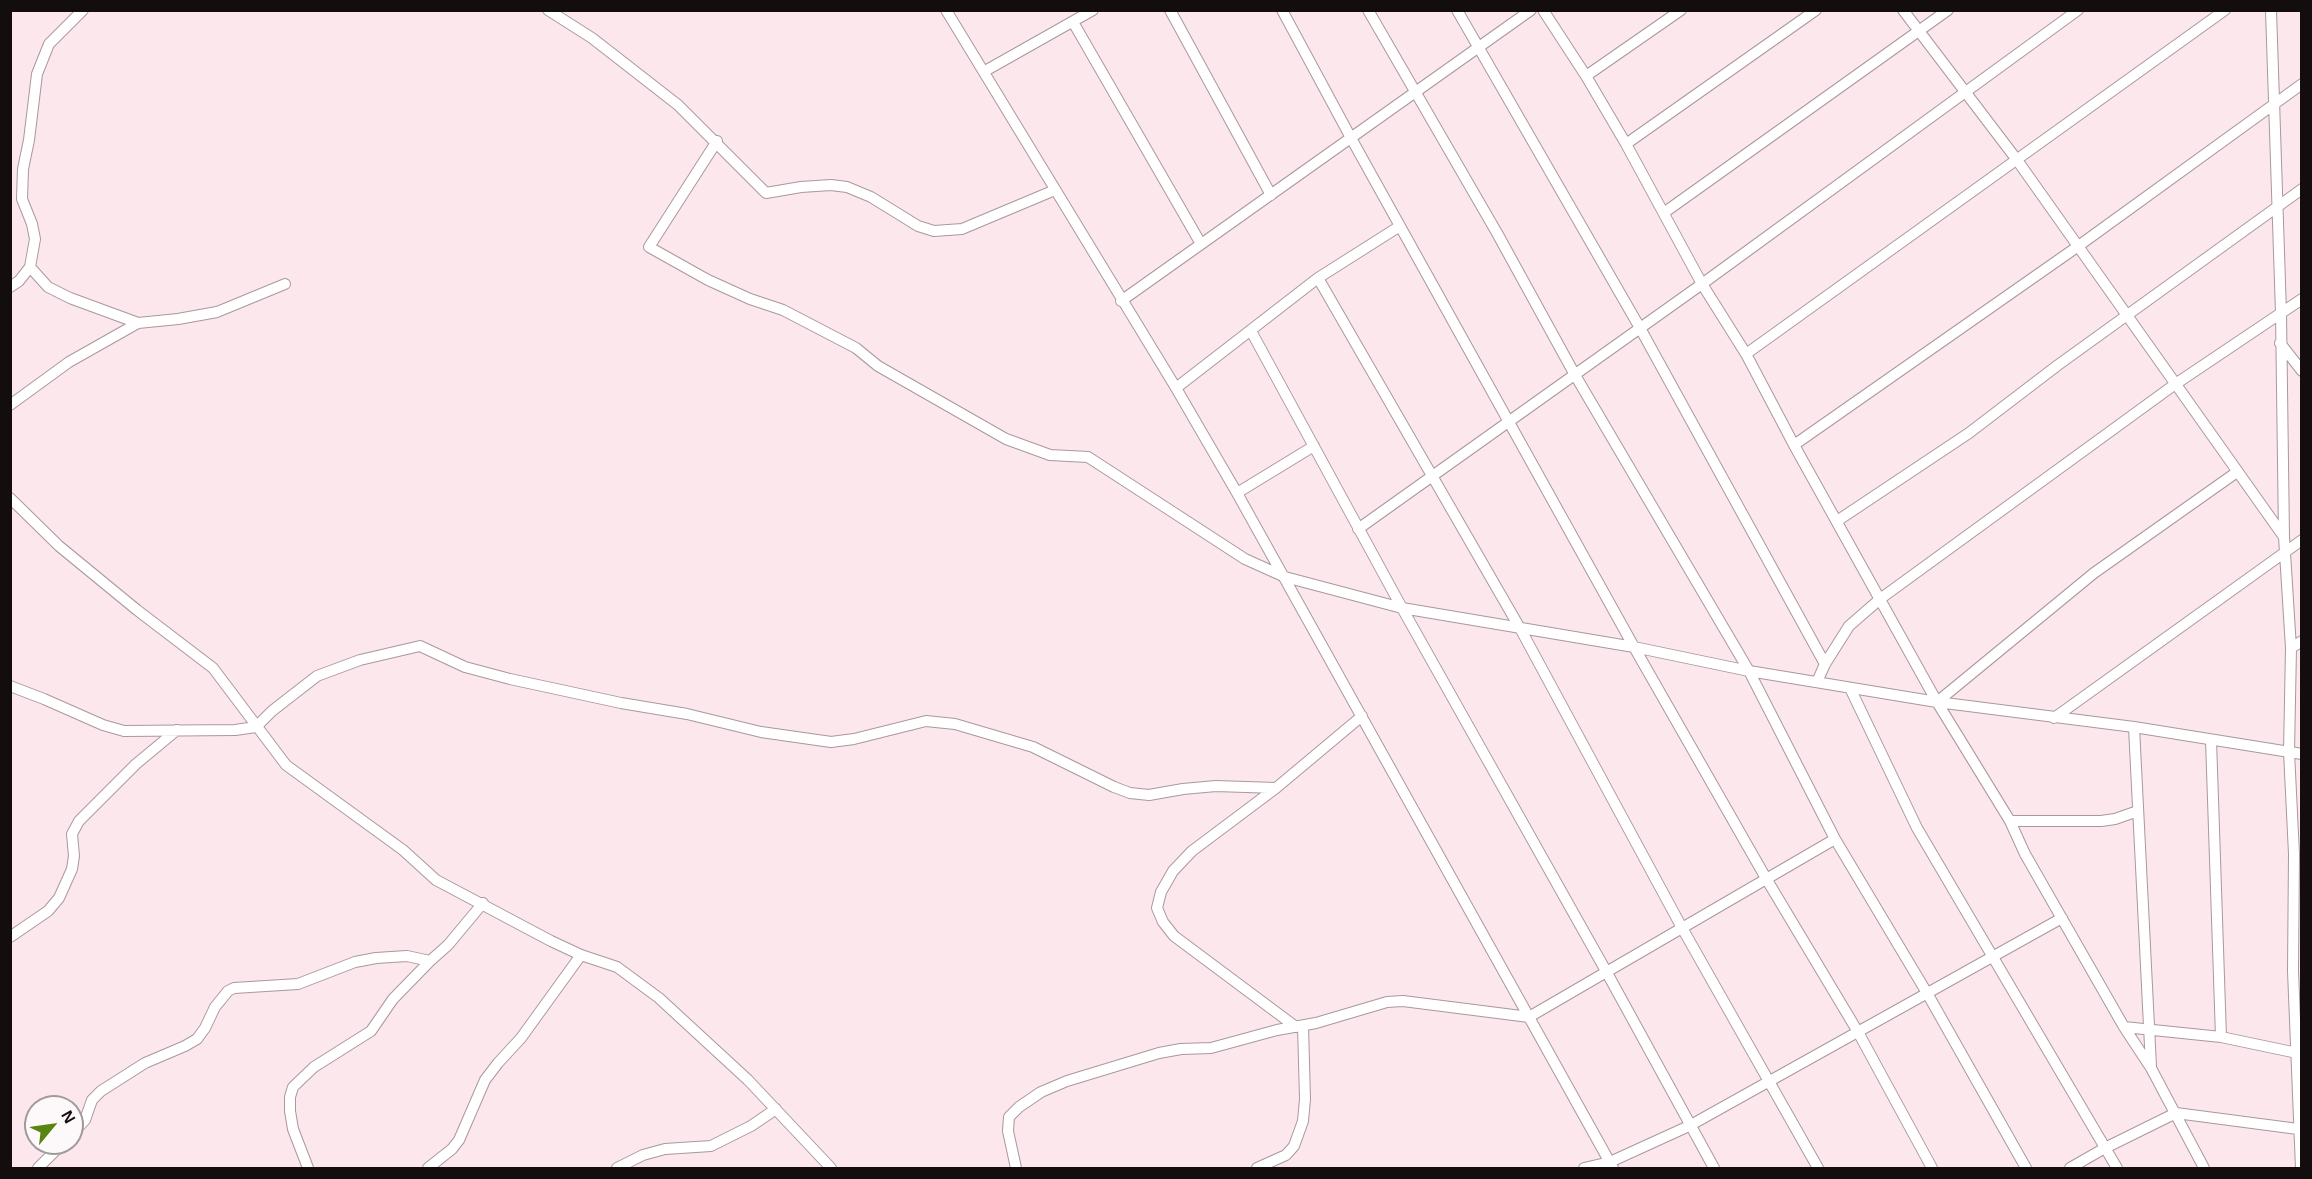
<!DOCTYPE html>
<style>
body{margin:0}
#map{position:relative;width:2312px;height:1179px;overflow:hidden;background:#fbe7ec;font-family:Arial,sans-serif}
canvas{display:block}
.frame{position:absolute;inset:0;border:12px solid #130d0e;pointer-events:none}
.north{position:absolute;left:24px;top:1095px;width:60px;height:60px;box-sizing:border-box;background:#fdf9fa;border:2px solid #9f9b9c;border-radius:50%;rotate:61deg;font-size:16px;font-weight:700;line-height:24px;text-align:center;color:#130d0e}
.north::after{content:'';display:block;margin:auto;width:21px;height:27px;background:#598410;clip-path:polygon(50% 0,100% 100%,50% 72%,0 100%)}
</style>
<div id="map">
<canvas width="2312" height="1179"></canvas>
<div class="frame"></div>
<div class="north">N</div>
</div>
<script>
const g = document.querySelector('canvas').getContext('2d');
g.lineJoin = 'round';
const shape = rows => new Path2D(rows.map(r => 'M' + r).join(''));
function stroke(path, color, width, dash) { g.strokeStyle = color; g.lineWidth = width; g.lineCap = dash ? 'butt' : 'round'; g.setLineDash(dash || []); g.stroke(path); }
const minor = shape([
 [548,10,592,38,678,105,766,193,801,187,831,185,847,187,871,197,918,226,934,231,962,229,1055,190],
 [946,10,1176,388,1237,493,1613,1168],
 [1170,10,1271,195],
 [1282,10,1351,138,1634,647,1767,880,1858,1032,1932,1168],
 [1368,10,1497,233,1575,375,1749,671,1835,839,1927,993,2026,1168],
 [1457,10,1640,328,1825,664],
 [1543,10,1586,76,1626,144,1702,284,1746,354,1794,445,1937,702,2010,821,2025,854,2124,1027,2151,1068,2204,1168],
 [1903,10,2017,160,2284,537],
 [2271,10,2281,313,2284,537,2291,648,2289,752,2294,854,2293,971,2301,1168],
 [1073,22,1201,244],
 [985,71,1093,10],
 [1586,76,1681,10],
 [717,141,649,247,708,280,750,299,783,310,856,348,878,366,1006,439,1050,455,1088,457,1245,559,1285,577,1402,608,1634,647,1749,671,1937,702,2134,727,2302,754],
 [1626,144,1816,10],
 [1665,212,1948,10],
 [30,267,48,287,70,298,138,323],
 [1318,278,1521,630,1681,926,1818,1168],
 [10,287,19,281,30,267,35,239,32,224,22,199,23,169,29,140,37,74,49,44,83,10],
 [1121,301,1531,10],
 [1251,331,1402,608,1606,971,1714,1168],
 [2280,343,2302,371],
 [1746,354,2225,10],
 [1176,388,1318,278,1400,226],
 [10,405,69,362,138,323,178,319,217,312,285,284],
 [1794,445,2077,247,2302,84],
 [1237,493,1314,446],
 [10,498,59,546,137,610,213,668,286,765,403,850,436,880,551,941,581,955,617,967,659,998,748,1080,831,1168],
 [1837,521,1969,433,2058,365,2302,189],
 [1358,529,1702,284,2078,10],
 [2291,648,2302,641],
 [1817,682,1825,664,1849,626,1880,599,2174,385,2302,299],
 [10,686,44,699,103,725,124,731,235,730,256,727,272,711,317,676,360,660,420,646,465,667,510,679,621,703,687,714,761,732,831,742,854,739,926,721,955,724,1033,747,1114,787,1130,793,1149,795,1183,789,1216,786,1276,788],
 [1850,688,1917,828,2117,1168],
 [1937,702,2094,573,2237,472],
 [2054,718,2302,540],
 [2134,727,2151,1066],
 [2211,740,2221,1037],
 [2010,821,2101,821,2115,819,2138,811],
 [10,937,48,911,59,898,72,869,74,856,72,834,79,821,136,764,177,730],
 [1296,1027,1174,936,1163,922,1157,908,1161,892,1173,871,1192,851,1276,788,1362,716],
 [2124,1027,2221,1037,2302,1054],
 [72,1134,85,1120,92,1100,101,1091,145,1063,185,1046,197,1039,205,1028,215,1007,228,991,234,988,298,984,355,962,376,958,407,956,430,961,448,945,483,903],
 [38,1168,63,1143],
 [308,1168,293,1129,290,1111,290,1097,293,1087,314,1067,371,1031,393,999,430,961],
 [428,1168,452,1149,459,1140,485,1080,498,1063,521,1038,581,955],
 [617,1168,643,1155,665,1149,711,1146,751,1126,776,1109],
 [1016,1168,1008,1131,1009,1117,1019,1107,1041,1092,1067,1081,1159,1053,1181,1049,1211,1048,1277,1030,1316,1023,1387,1002,1403,1001,1529,1017,1835,839],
 [1257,1168,1286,1155,1294,1146,1303,1121,1305,1099,1303,1026],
 [1584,1168,1610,1162,1689,1126,2062,918],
 [2070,1168,2105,1148,2176,1113,2298,1129,2301,1134]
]);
stroke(minor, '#aa989d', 12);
stroke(minor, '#fff', 10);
</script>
